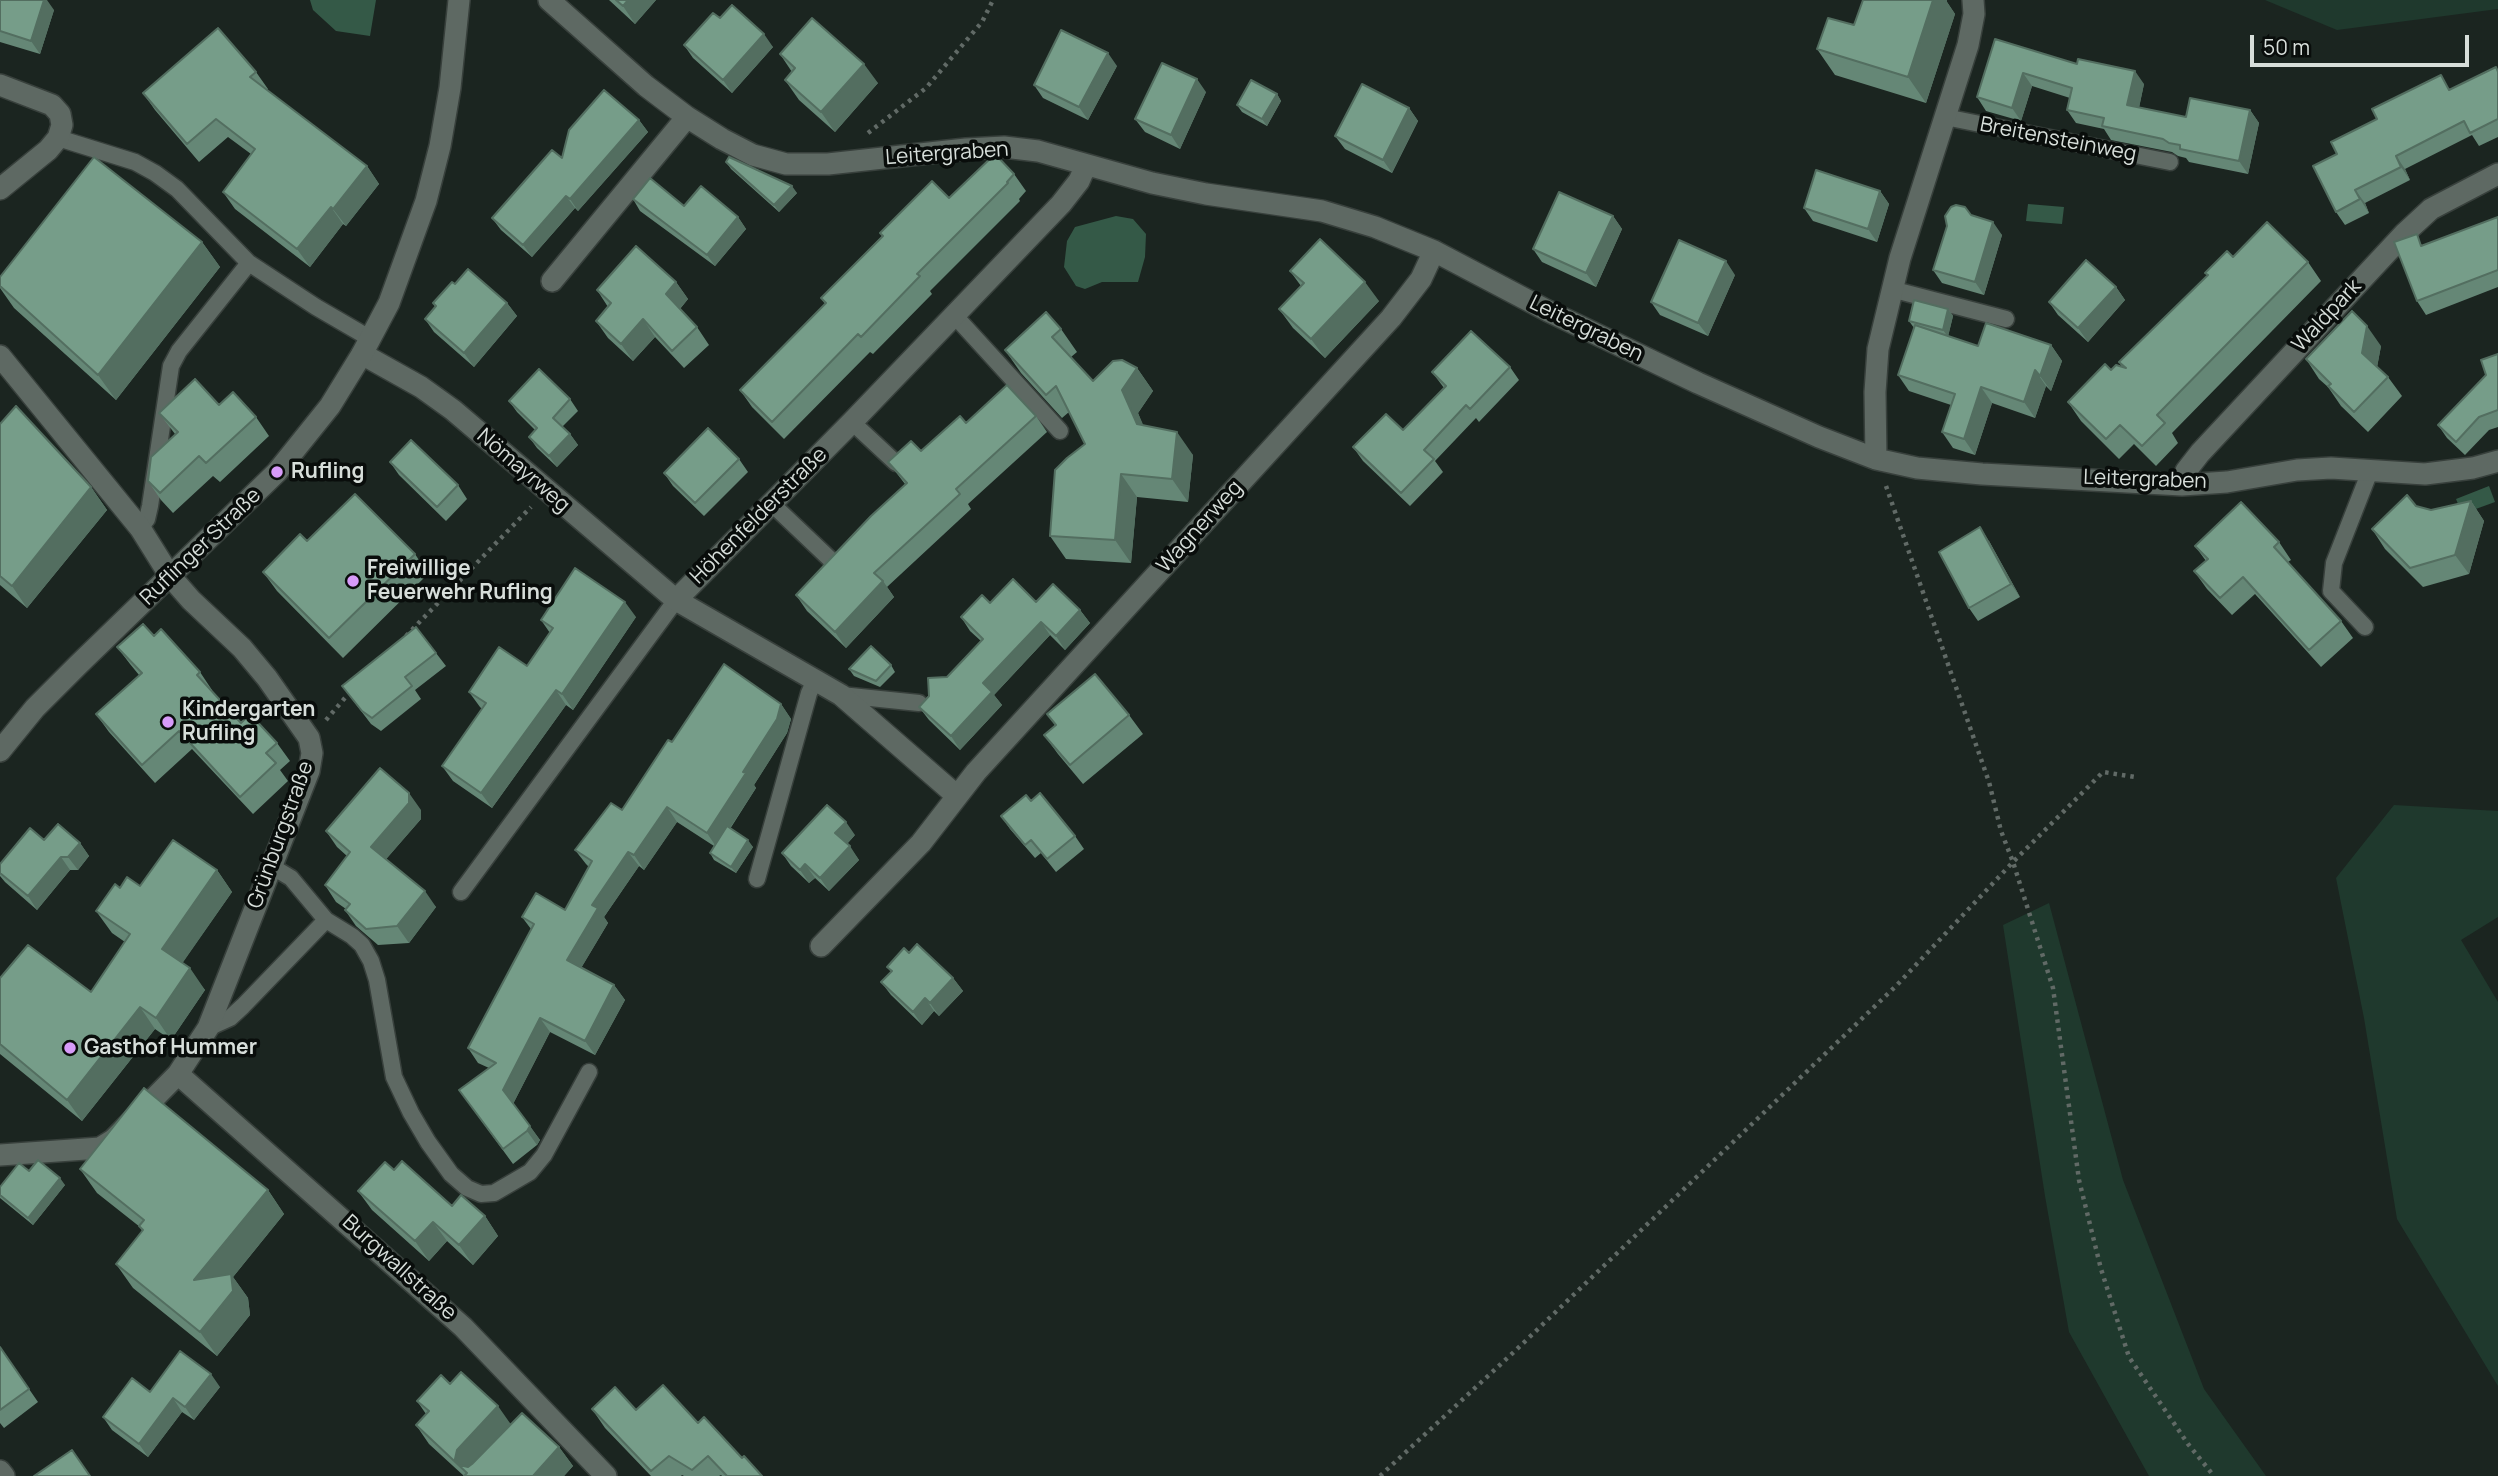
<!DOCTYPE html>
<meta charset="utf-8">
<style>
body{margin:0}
#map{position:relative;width:2498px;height:1476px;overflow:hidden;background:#1b2520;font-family:Manrope,sans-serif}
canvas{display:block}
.scale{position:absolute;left:2250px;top:35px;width:219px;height:32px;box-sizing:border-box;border:4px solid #d7deda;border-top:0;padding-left:9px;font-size:21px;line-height:24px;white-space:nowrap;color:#d7deda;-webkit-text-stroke:5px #090d0b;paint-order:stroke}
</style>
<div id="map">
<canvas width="2498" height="1476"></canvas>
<div class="scale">50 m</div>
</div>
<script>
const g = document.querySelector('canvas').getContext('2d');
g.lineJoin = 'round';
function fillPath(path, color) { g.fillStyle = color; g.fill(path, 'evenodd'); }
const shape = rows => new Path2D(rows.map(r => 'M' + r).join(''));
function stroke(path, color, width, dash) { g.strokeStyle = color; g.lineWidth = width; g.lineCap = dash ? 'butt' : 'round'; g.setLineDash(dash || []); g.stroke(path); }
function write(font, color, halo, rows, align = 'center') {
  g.font = font + ' Manrope,sans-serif'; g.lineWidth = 7; g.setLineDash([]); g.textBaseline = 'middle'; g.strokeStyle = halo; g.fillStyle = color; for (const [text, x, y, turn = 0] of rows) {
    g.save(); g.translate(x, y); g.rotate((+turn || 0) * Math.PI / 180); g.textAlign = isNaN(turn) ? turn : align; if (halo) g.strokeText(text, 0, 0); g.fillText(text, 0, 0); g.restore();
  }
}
fillPath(shape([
 [2265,0,2498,0,2498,9,2337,30],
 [2394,805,2498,811,2498,917,2461,940,2498,1002,2498,1386,2397,1219,2364,1018,2336,878],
 [2049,903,2123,1180,2204,1389,2266,1476,2149,1476,2069,1332,2045,1196,2003,925]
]), '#1f392d');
fillPath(shape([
 [310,0,376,0,370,36,336,31,313,10],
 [2028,204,2064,207,2062,224,2026,221],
 [1116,216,1133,219,1146,234,1145,257,1138,282,1102,282,1085,289,1076,286,1064,267,1067,241,1075,227],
 [2489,486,2495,502,2462,514,2456,499]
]), '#345947');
const lane = shape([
 [1945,117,2170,162],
 [58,138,135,162,155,173,177,189,249,263,179,351,171,366,150,506,147,519,140,528],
 [249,263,316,307,371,339],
 [1891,289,2006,319],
 [955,316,1060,431],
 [852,422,896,463],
 [772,504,833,562],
 [2365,627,2331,591,2334,563,2370,471],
 [841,695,919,703],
 [271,866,291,878,326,920,352,936,362,945,371,961,377,980,394,1077,411,1113,428,1142,451,1174,467,1188,481,1194,494,1193,530,1172,544,1155,589,1072],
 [757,879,809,693,815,680],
 [461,892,676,600],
 [208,1028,230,1018,243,1006,326,920]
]);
const street = shape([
 [549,0,646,86,687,117,722,139,753,155,786,164,828,164,966,149,1004,147,1038,151,1152,183,1206,194,1322,211,1375,227,1434,251,1548,311,1698,383,1819,437,1876,459,1917,468,1982,474,2182,485,2227,482,2297,470,2331,468,2425,474,2473,468,2498,461],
 [0,85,52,105,60,114,62,125,58,138,48,150,0,189],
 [552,281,687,117],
 [362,354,421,387,453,410,676,600,841,695,957,796],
 [0,356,140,528,170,576,191,600,242,648,267,678,309,738,312,753,309,771,208,1028,178,1074,113,1140,100,1148,0,1155],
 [1876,459,1875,392,1878,349,1900,258,1968,45,1974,14,1973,0],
 [2182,485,2186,471,2200,453,2405,233,2431,209,2498,174],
 [676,600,852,422,1061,204,1079,181,1086,165],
 [821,946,921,843,976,772,1391,318,1421,279,1434,251],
 [178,1074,463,1327,606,1476],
 [0,1471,4,1476]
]);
const secondary = shape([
 [0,751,35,708,78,665,277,472,330,406,362,354,389,303,426,201,440,146,450,88,459,0]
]);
stroke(lane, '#38403c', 19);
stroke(street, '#38403c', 24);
stroke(secondary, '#38403c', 24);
stroke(shape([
 [868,133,926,88,982,22,993,0],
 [1886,486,1989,782,2001,831,2013,862,2053,988,2079,1180,2101,1269,2129,1357,2188,1444,2214,1476],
 [406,636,531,507],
 [326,720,350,692],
 [1380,1476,1516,1350,1896,986,2013,862,2103,772,2135,777]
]), '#616a66', 4.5, [3.5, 5]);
stroke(lane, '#5e6963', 16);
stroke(street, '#5e6963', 21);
stroke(secondary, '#5e6963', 21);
fillPath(shape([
 [0,0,54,10,40,54,0,42],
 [609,0,656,0,635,24],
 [1863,0,1947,0,1947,2,1955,14,1926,103,1835,75,1817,49,1854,25],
 [720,18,773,47,732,93,693,58,684,45],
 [1995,39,2144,84,2139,107,2186,117,2250,110,2259,123,2248,174,2189,162,2186,158,2178,156,2172,152,2111,140,2104,129,2076,123,2067,110,2070,98,2032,86,2021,121,1986,111,1977,97],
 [780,54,878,83,835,132,799,100,785,80,792,72],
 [1117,66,1088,120,1043,98,1034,85],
 [2496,67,2498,70,2498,137,2479,146,2472,135,2405,169,2410,180,2365,203,2369,213,2345,225,2336,212,2337,154,2451,89],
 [256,72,268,89,267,90,367,166,379,184,346,226,343,224,310,267,235,209,223,192,251,154,228,137,199,162,155,110,143,93],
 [1206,92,1180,149,1145,132,1135,119],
 [1277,94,1281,101,1267,126,1242,112,1237,105],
 [1409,108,1418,121,1392,173,1345,149,1335,136],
 [639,120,648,132,578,211,575,208,532,257,501,230,492,218,562,158],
 [726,162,797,193,779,212,731,169],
 [1014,174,1026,191,1019,199,1020,201,930,291,932,294,873,354,870,352,784,439,752,407,740,390,825,304,821,298,882,236,880,233,949,198],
 [1880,191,1889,204,1877,242,1813,221,1804,208],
 [633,199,684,206,738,217,746,229,715,266,640,211],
 [1971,215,2002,235,1984,295,1942,283,1933,270],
 [1613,216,1622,229,1596,287,1542,262,1533,249],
 [2498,217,2498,287,2426,315,2417,301,2424,245],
 [202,242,220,267,116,400,14,308,0,288,0,277],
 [2233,257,2308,262,2321,281,2172,433,2178,443,2156,466,2134,444,2119,459,2081,421,2068,402,2122,367,2119,362],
 [1290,271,1379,301,1325,358,1293,328,1279,309,1301,286],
 [1735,275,1708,336,1660,315,1651,302],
 [676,282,688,299,680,309,697,327,709,345,684,368,655,337,633,361,608,338,596,321,608,307,597,290],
 [455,284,507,303,517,316,474,367,434,332,425,319,435,307,433,303],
 [2116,287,2125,300,2088,342,2058,315,2049,302],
 [1948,309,1953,316,1948,336,1978,346,2051,345,2062,361,2051,391,2046,386,2035,418,1992,403,1975,455,1953,448,1942,432,1951,405,1909,391,1898,375,1914,328,1909,321],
 [1061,329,1077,352,1071,357,1093,381,1137,368,1153,391,1138,413,1143,426,1193,455,1188,502,1137,497,1131,563,1066,559,1050,536,1085,444,1069,412,1062,418,1021,373,1005,350],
 [2381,346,2377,367,2388,377,2402,396,2368,432,2341,406,2328,387,2319,379,2306,359],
 [2498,354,2498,427,2489,430,2465,455,2447,438,2438,425,2486,375],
 [1510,367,1519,380,1479,422,1476,418,1435,461,1443,472,1410,506,1363,461,1353,447,1403,430,1444,388,1432,372],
 [570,399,578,411,562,427,570,434,578,445,557,467,537,448,529,437,535,430,517,412,509,401],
 [219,405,256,417,269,436,220,482,213,476,173,513,161,500,148,481,175,434,159,413],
 [1036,416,1047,432,968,504,971,509,887,587,894,597,846,648,807,611,796,595,905,484,888,462,921,451,966,423],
 [0,424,91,487,107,510,27,608,0,585],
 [739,459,748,472,704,516,673,486,664,473],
 [390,462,458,485,467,499,446,521,399,475],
 [2471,501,2484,521,2469,574,2423,587,2385,549,2372,529,2416,506,2431,510],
 [307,541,415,554,428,574,343,658,277,591,263,572],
 [1989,541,2020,597,1978,621,1969,608],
 [2279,542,2291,560,2288,562,2341,621,2353,638,2321,667,2255,594,2232,615,2207,589,2194,571,2206,561,2195,546],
 [990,603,1080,610,1090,623,1065,650,1050,635,994,695,1002,705,960,750,929,720,919,707,981,641,970,631,961,617],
 [636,617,573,710,566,705,492,808,453,781,442,766,482,709,480,707,469,692,527,666,550,633,541,620],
 [154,636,200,672,212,690,211,691,241,723,277,743,290,761,280,770,288,781,253,814,192,749,155,783,109,732,96,714,139,675,130,664,117,647],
 [436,653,446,666,415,690,421,699,381,731,371,724,342,686],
 [891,665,895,672,880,687,854,676,849,669],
 [781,704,791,719,787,733,754,785,756,788,730,829,753,847,736,873,714,860,710,853,714,846,677,822,644,870,639,866,604,917,608,923,581,968,614,985,625,1000,595,1055,550,1032,513,1104,540,1140,537,1145,513,1164,459,1090,489,1068,478,1063,468,1048,531,929,522,917,565,910,589,867,586,864,575,850,622,810,672,742],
 [1047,714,1129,715,1143,734,1083,784,1058,754,1044,735,1055,725],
 [1031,801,1075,836,1084,849,1056,872,1041,853,1035,858,1010,829,1001,816],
 [421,810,421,819,386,859,436,907,409,943,378,945,356,926,345,910,346,909,336,902,325,885,347,856,337,847,326,831],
 [855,835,847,844,859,860,829,891,815,878,809,883,791,866,782,853],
 [44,840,80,843,89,856,78,870,70,870,37,910,5,882,0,876,0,864],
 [217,870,232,892,182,963,205,990,171,1040,155,1029,82,1121,0,1054,0,978,91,992,125,942,112,933,96,911,120,888,140,886],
 [909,953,953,978,963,991,939,1016,934,1011,922,1025,891,995,881,982,891,972,887,967],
 [80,1169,268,1190,284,1214,233,1277,248,1298,250,1315,217,1356,133,1288,116,1264,142,1231,140,1227,97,1193],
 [394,1170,452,1206,485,1216,498,1236,473,1265,447,1241,429,1261,372,1210,358,1191],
 [29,1171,65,1185,33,1225,0,1198,0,1187],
 [0,1347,38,1402,4,1428,0,1423],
 [450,1384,511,1424,559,1447,573,1466,564,1476,464,1476,429,1444,416,1425,426,1414,417,1401],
 [220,1387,194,1420,182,1412,148,1457,112,1430,103,1417,150,1392],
 [592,1409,636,1410,698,1423,762,1476,722,1476,721,1475,719,1476,684,1476,682,1475,681,1476,651,1476,605,1428]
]), '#658776');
fillPath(shape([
 [44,0,47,0,54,10,40,54,31,41],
 [628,0,656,0,635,24,623,6],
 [1933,0,1947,0,1947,2,1955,14,1926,103,1908,77],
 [764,34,773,47,732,93,723,80],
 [1108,53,1117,66,1088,120,1079,107],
 [864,64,878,83,835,132,821,112],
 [2135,71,2144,84,2137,118,2127,105],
 [2023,73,2032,86,2021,121,2012,108],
 [1197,79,1206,92,1180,149,1171,135],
 [1277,94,1281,101,1267,126,1262,119],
 [1409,108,1418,121,1392,173,1383,160],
 [2250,110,2259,123,2248,174,2239,161],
 [639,120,648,132,578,211,570,199],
 [2396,156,2405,169,2410,180,2401,167],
 [367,166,379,184,346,226,333,209],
 [792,186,797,193,779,212,774,205],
 [2355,190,2365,203,2369,213,2360,199],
 [1880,191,1889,204,1877,242,1868,229],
 [566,196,575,208,532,257,523,245],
 [331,207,343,224,310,267,297,249],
 [1613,216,1622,229,1596,287,1586,273],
 [738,217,746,229,715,266,707,255],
 [1993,222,2002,235,1984,295,1975,282],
 [202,242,220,267,116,400,98,375],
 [1726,261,1735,275,1708,336,1698,323],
 [676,282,688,299,678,311,666,294],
 [1365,282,1379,301,1325,358,1311,339],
 [2116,287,2125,300,2088,342,2078,328],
 [507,303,517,316,474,367,464,353],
 [1948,309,1953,316,1948,337,1943,330],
 [643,319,655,337,633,361,621,344],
 [2367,326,2381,346,2376,373,2362,353],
 [2051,345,2062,361,2051,391,2040,376],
 [1137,368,1153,391,1138,413,1153,447,1137,424,1122,390],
 [2035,370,2046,386,2035,418,2024,402],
 [1981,387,1992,403,1975,455,1964,439],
 [1177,432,1193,455,1188,502,1172,479],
 [570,434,578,445,557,467,549,456],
 [1121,474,1137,497,1131,563,1115,540],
 [91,487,107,510,27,608,12,586],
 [2471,501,2484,521,2469,574,2455,555],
 [1980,527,1989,541,2020,597,2011,584],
 [883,581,894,597,846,648,835,632],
 [625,602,636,617,573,710,562,694],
 [1080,610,1090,623,1065,650,1056,636],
 [1041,622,1050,635,994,695,1002,705,960,750,951,736,983,683],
 [556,690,566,705,492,808,481,793],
 [781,704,791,719,787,733,754,785,756,788,717,848,707,833],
 [409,793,421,810,421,819,382,864,371,847],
 [667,807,677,822,644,870,634,855],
 [846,822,855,835,845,846,835,833],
 [748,840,753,847,736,873,731,867],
 [80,843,89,856,78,870,68,857],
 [850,846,859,860,829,891,820,878],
 [628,852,639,866,604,917,608,923,577,975,567,960,592,905],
 [61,857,70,870,37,910,28,896],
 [805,864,815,878,809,883,800,870],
 [217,870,232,892,177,971,162,949],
 [425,891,436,907,409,943,397,926],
 [190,968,205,990,171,1040,156,1018],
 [953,978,963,991,939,1016,930,1003],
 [614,985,625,1000,595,1055,585,1041],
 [925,998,934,1011,922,1025,913,1012],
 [140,1007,155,1029,82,1121,67,1100],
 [540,1018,550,1032,513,1104,503,1090],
 [530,1126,540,1140,537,1145,527,1131],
 [60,1178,65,1185,33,1225,28,1218],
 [268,1190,284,1214,233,1277,248,1298,250,1315,217,1356,200,1332,194,1280],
 [485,1216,498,1236,473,1265,459,1245],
 [433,1222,447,1241,429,1261,415,1241],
 [211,1374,220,1387,194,1420,185,1407],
 [173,1398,182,1412,148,1457,139,1444],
 [498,1406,512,1426,467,1473,459,1465,455,1459,457,1450],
 [559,1447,573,1466,564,1476,533,1476]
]), '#536e60');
const building = shape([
 [0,0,44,0,31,41,0,31,0,0],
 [616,0,628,0,623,6,616,0],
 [1863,0,1933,0,1908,77,1817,49,1828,18,1854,25,1863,0],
 [732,5,764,34,723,80,684,45,713,13,720,18,732,5],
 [812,18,864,64,821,112,785,80,795,68,780,54,812,18],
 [218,28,256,72,250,77,367,166,333,209,331,207,297,249,223,192,255,149,216,119,187,144,143,93,218,28],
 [1061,30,1108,53,1079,107,1034,85,1061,30],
 [1995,39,2077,64,2078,59,2135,71,2127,105,2186,117,2190,98,2250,110,2239,161,2180,149,2180,145,2169,143,2163,139,2102,126,2104,118,2067,110,2072,88,2023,73,2012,108,1977,97,1995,39],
 [1162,63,1197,79,1171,135,1135,119,1162,63],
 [2496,67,2498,72,2498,119,2470,133,2464,121,2396,156,2401,167,2355,190,2360,199,2336,212,2313,166,2337,154,2331,142,2377,119,2372,109,2441,75,2449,90,2496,67],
 [1251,80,1277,94,1262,119,1237,105,1251,80],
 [1362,84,1409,108,1383,160,1335,136,1362,84],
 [604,90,639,120,570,199,566,196,523,245,492,218,552,150,562,158,569,130,604,90],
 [995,154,1014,174,1007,182,1008,183,917,274,920,276,861,337,858,334,772,422,740,390,826,303,821,298,883,236,880,233,932,181,949,198,995,154],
 [94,157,202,242,98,375,0,286,0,277,94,157],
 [729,157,792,186,774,205,726,162,729,157],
 [1816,170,1880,191,1868,229,1804,208,1816,170],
 [650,178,684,206,701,186,738,217,707,255,633,199,650,178],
 [1559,192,1613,216,1586,273,1533,249,1559,192],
 [1956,205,1965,207,1971,215,1993,222,1975,282,1933,270,1947,226,1945,216,1951,207,1956,205],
 [2498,217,2498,270,2417,301,2394,242,2417,234,2421,246,2498,217],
 [2267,222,2308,262,2157,415,2165,423,2142,446,2120,425,2106,439,2068,402,2105,364,2111,370,2116,365,2126,368,2119,362,2208,275,2205,273,2227,251,2233,257,2267,222],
 [1320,239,1365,282,1311,339,1279,309,1304,283,1290,271,1320,239],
 [1679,240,1726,261,1698,323,1651,302,1679,240],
 [636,246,676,282,666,294,697,327,672,351,643,319,621,344,596,321,611,303,597,290,636,246],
 [2086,260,2116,287,2078,328,2049,302,2086,260],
 [468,269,507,303,464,353,425,319,436,306,433,303,452,282,455,284,468,269],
 [1914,300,1948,309,1943,330,1909,321,1914,300],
 [2352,311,2367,326,2362,353,2388,377,2354,412,2328,386,2331,384,2306,359,2352,311],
 [1046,312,1061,329,1052,337,1093,381,1113,361,1122,360,1137,368,1122,390,1137,424,1177,432,1172,479,1121,474,1115,540,1050,536,1055,470,1067,458,1085,444,1056,386,1046,395,1005,350,1046,312],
 [1986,323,2051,345,2040,376,2035,370,2024,402,1981,387,1964,439,1942,432,1955,394,1898,375,1915,325,1978,346,1986,323],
 [1471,331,1510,367,1470,409,1466,405,1424,450,1434,459,1401,493,1353,447,1386,414,1403,430,1446,386,1432,372,1471,331],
 [2498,354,2498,410,2479,417,2456,442,2438,425,2486,375,2481,360,2498,354],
 [539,369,570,399,553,418,570,434,549,456,529,437,537,428,509,401,539,369],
 [195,379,219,405,233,392,256,417,206,463,199,456,160,493,148,481,151,457,178,432,159,413,195,379],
 [1007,385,1036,416,956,489,960,494,874,573,883,581,835,632,796,595,871,516,907,483,888,462,911,441,921,451,960,416,966,423,1007,385],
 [16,406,91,487,12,586,0,576,0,424,16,406],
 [708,428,739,459,695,503,664,473,708,428],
 [411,440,458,485,437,507,390,462,411,440],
 [355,494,415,554,329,638,263,572,300,534,307,541,355,494],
 [2407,495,2416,506,2431,510,2471,501,2455,555,2410,568,2372,529,2407,495],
 [2241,502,2279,542,2274,547,2341,621,2309,650,2243,577,2220,598,2194,571,2208,559,2195,546,2241,502],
 [1980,527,2011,584,1969,608,1939,552,1980,527],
 [575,568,625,602,562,694,556,690,481,793,442,766,486,703,469,692,499,647,527,666,553,628,541,620,575,568],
 [1013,579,1036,602,1053,584,1080,610,1056,636,1041,622,983,683,992,692,951,736,919,707,929,696,928,678,947,677,983,639,961,617,982,595,990,603,1013,579],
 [143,624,154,636,161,629,200,672,197,675,241,723,250,714,277,743,266,753,276,763,240,797,179,731,142,765,96,714,142,673,117,647,143,624],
 [416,627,436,653,405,677,412,686,372,718,362,711,342,686,416,627],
 [871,646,891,665,876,681,849,669,871,646],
 [724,664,781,704,777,719,743,772,746,773,707,833,667,807,634,855,628,852,592,905,598,908,567,960,614,985,585,1041,540,1018,503,1090,530,1126,527,1131,503,1149,459,1090,496,1063,468,1048,534,924,522,917,536,893,565,910,592,861,575,850,611,803,622,810,668,740,672,742,724,664],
 [1095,674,1129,715,1070,765,1044,735,1056,725,1047,714,1095,674],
 [380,768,409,793,409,803,371,847,425,891,397,926,366,929,345,910,350,904,325,885,350,852,326,831,380,768],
 [1040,793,1075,836,1047,859,1031,840,1025,845,1001,816,1026,795,1031,801,1040,793],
 [827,805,846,822,835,833,850,846,820,878,805,864,800,870,782,853,827,805],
 [58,824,80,843,68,857,61,857,28,896,0,873,0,864,30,828,44,840,58,824],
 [727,826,748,840,731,867,710,853,727,826],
 [173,840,217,870,162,949,190,968,156,1018,140,1007,67,1100,0,1044,0,978,28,945,91,992,130,934,96,911,115,884,120,888,127,877,140,886,173,840],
 [917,944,953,978,930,1003,925,998,913,1012,881,982,892,971,887,967,904,948,909,953,917,944],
 [144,1088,268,1190,194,1280,231,1274,233,1291,200,1332,116,1264,143,1230,139,1226,144,1220,80,1169,144,1088],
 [38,1160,60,1178,28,1218,0,1195,0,1187,19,1163,29,1171,38,1160],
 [402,1161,452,1206,461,1195,485,1216,459,1245,433,1222,415,1241,358,1191,385,1162,394,1170,402,1161],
 [0,1347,29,1389,0,1410,0,1347],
 [180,1351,211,1374,185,1407,173,1398,139,1444,103,1417,132,1378,150,1392,180,1351],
 [461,1372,498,1406,457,1450,455,1459,459,1465,468,1467,472,1464,522,1413,559,1447,533,1476,464,1476,467,1473,416,1425,429,1411,417,1401,441,1375,450,1384,461,1372],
 [663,1385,698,1423,704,1417,742,1458,744,1456,762,1476,727,1476,708,1456,692,1470,669,1456,651,1471,592,1409,615,1387,636,1410,663,1385],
 [72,1450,90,1476,34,1476,72,1450]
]);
fillPath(building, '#769d89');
stroke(building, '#536e60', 2);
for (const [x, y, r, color] of [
 [277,472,7,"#d79bf9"],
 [353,581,7,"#d79bf9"],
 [168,722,7,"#d79bf9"],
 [70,1048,7,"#d79bf9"]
]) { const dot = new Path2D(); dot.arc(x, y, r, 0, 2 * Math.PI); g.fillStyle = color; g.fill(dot); stroke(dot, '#090d0b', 2.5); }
write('21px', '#d7deda', '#090d0b', [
 ["Breitensteinweg",2058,140,11],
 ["Leitergraben",947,154,-4],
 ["Waldpark",2327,316,-47],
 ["Leitergraben",1586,329,26],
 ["Nömayrweg",523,471,41],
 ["Leitergraben",2145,480,2],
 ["Höhenfelderstraße",759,516,-45],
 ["Wagnerweg",1200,527,-48],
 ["Ruflinger Straße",201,547,-44],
 ["Grünburgstraße",281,835,-70],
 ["Burgwallstraße",399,1268,42]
]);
write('bold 21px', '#d7deda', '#090d0b', [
 ["Rufling",291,472],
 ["Freiwillige",367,569],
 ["Feuerwehr Rufling",367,593],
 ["Kindergarten",182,710],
 ["Rufling",182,734],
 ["Gasthof Hummer",84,1048]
], 'left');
</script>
